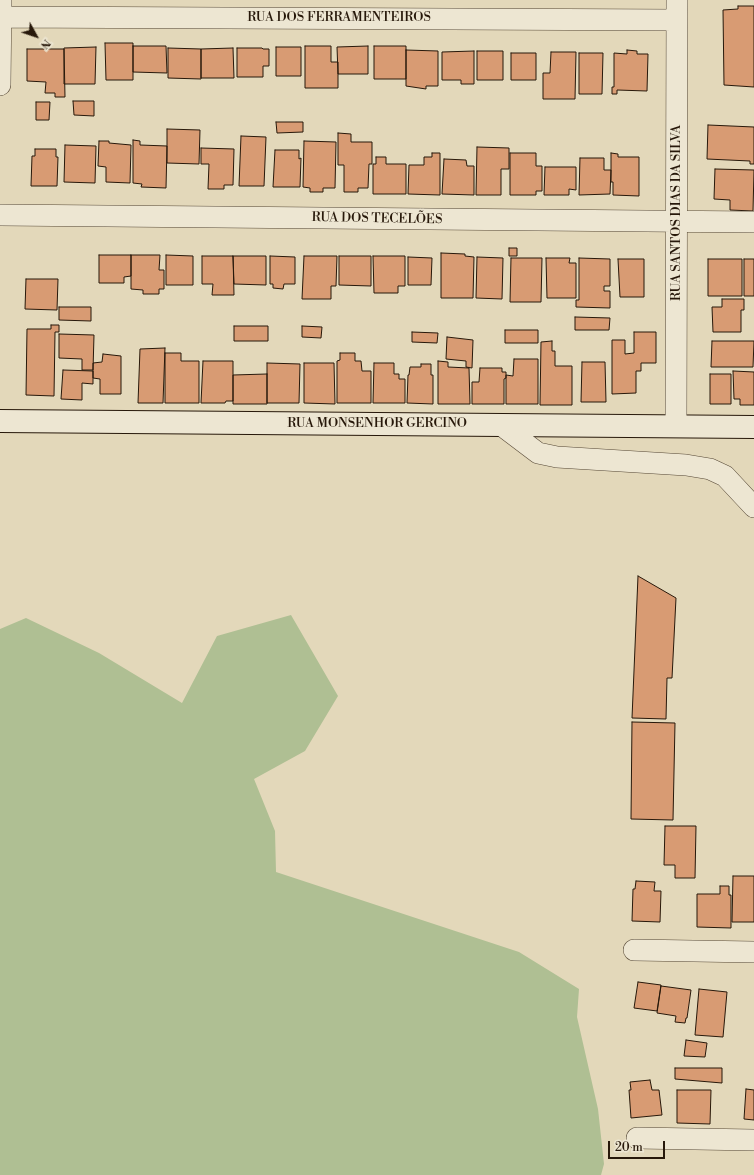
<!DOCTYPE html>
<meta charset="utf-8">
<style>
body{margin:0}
#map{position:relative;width:754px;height:1175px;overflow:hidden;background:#e3d8ba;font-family:"Libre Bodoni",serif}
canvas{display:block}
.north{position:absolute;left:16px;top:16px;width:40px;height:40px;-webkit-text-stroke:3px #ede6d2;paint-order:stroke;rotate:130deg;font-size:11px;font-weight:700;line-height:16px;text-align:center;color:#27180a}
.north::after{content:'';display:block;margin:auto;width:14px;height:18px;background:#27180a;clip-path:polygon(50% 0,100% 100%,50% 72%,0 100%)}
.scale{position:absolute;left:608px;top:1141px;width:57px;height:18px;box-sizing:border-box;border:2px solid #27180a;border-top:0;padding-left:5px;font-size:12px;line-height:14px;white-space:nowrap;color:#27180a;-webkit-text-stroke:3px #ede6d2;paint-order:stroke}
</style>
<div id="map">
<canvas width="754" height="1175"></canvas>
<div class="north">N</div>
<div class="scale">20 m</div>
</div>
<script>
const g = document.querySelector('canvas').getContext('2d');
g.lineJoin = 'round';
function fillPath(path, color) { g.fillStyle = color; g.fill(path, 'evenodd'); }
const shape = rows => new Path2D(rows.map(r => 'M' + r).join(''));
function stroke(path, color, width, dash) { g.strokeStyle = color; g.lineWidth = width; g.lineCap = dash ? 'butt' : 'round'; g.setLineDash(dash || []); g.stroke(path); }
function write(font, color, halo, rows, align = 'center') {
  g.font = font + ' "Libre Bodoni",serif'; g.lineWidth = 3; g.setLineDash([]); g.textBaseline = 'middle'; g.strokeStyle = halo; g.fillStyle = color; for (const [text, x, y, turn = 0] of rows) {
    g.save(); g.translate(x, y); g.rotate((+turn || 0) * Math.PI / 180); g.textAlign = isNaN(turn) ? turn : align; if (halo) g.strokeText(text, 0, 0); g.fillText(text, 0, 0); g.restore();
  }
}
fillPath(shape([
 [291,615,338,696,305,751,254,779,275,831,276,872,519,952,579,989,577,1017,598,1109,604,1164,601,1175,0,1175,0,629,26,618,99,653,182,703,217,636]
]), '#afbf93');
const building = shape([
 [738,6,754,6,754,87,724,85,723,10,738,9,738,6],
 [105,43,133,43,133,80,106,80,105,43],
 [133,46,166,46,167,73,133,72,133,46],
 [305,46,331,46,331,62,338,62,338,88,305,88,305,46],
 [368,46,368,74,338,74,337,47,368,46],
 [374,46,406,46,406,79,374,79,374,46],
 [96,47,95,84,64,84,64,48,96,47],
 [276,47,301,47,301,76,276,76,276,47],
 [168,48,201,49,201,79,168,78,168,48],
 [233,48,234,78,201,78,201,49,233,48],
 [237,48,262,48,263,49,269,49,269,66,263,66,263,77,237,77,237,48],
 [27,49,64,49,65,97,55,97,55,93,45,93,46,82,27,81,27,49],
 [406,50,438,51,438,86,426,86,426,89,406,86,406,50],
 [627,50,637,51,637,54,648,54,647,91,617,90,617,94,612,94,612,87,614,87,614,53,627,54,627,50],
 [474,51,474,84,461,84,461,80,442,80,442,52,474,51],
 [477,51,503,51,503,80,477,80,477,51],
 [551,52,576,52,575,99,543,99,543,73,550,73,551,52],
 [511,53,536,53,536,80,511,80,511,53],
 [579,53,603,53,602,94,579,94,579,53],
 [73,101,94,101,94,116,74,115,73,101],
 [36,102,50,102,49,120,36,120,36,102],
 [276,122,303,122,303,132,277,133,276,122],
 [708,125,754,127,754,164,750,164,750,161,707,159,708,125],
 [167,129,200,130,199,164,167,163,167,129],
 [338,133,351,134,351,142,372,142,372,164,369,164,368,188,358,188,358,192,344,192,344,165,338,165,338,133],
 [241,136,266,137,264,186,239,186,241,136],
 [133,140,140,141,140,145,167,146,166,188,141,187,142,184,133,183,133,140],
 [99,141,109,141,109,143,131,145,130,183,106,182,106,167,98,166,99,141],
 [304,141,336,142,335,188,323,188,323,192,310,192,310,188,303,187,304,141],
 [65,145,96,146,95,183,64,182,65,145],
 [477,147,509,148,509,169,501,169,501,195,476,195,477,147],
 [201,148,234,149,233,185,224,185,224,189,208,189,209,164,201,164,201,148],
 [35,149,56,149,56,157,58,157,57,186,31,186,32,156,35,156,35,149],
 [275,150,299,150,299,159,301,158,300,187,273,187,275,150],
 [432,153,440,153,440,195,408,194,409,165,424,165,424,157,432,157,432,153],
 [510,153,536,153,536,166,542,166,542,191,536,191,536,195,510,195,510,153],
 [611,153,618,154,618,157,639,157,639,196,613,195,613,182,611,182,611,153],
 [376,157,386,157,386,164,406,164,406,194,373,194,373,164,376,164,376,157],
 [580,158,604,158,604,170,611,170,610,194,579,195,580,158],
 [444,159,466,160,467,166,474,166,474,195,442,194,444,159],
 [545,167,576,167,576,190,569,189,569,195,544,195,545,167],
 [715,169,754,170,753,211,730,210,730,200,714,199,715,169],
 [509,248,517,248,517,256,509,256,509,248],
 [441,253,465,254,465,256,474,257,473,298,441,298,441,253],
 [99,255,131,255,131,276,124,277,124,283,99,283,99,255],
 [131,255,160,255,159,270,164,270,164,289,159,289,159,294,143,294,143,290,131,289,131,255],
 [166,255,193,256,193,285,166,285,166,255],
 [202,256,233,256,234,295,212,295,213,284,202,284,202,256],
 [233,256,266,256,266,285,234,284,233,256],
 [270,256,295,257,295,284,284,284,283,289,273,288,273,284,270,284,270,256],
 [304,256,337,256,336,286,331,286,331,299,302,299,304,256],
 [339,256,371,256,371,286,339,285,339,256],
 [373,256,405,256,405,286,398,286,398,293,374,293,373,256],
 [408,257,432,258,431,285,408,285,408,257],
 [477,257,503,258,502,299,476,298,477,257],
 [511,258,542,258,541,302,510,302,511,258],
 [546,258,570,258,569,263,576,263,576,298,547,298,546,258],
 [579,258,610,259,610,286,604,286,604,291,610,291,610,308,576,307,576,300,579,300,579,258],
 [618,259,644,259,644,297,620,297,618,259],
 [708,259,742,259,742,296,708,296,708,259],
 [744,259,754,259,754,296,744,296,744,259],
 [26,279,58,279,57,310,25,309,26,279],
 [722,299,744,299,744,310,741,310,741,332,713,332,712,307,722,307,722,299],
 [59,307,91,307,91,321,59,320,59,307],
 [575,317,610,318,609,330,575,330,575,317],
 [51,325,59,325,59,332,55,332,54,396,26,395,27,329,51,329,51,325],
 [234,326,268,326,268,341,234,341,234,326],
 [302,326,322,327,321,338,302,337,302,326],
 [505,330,538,330,538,343,505,343,505,330],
 [412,332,438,333,437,343,412,342,412,332],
 [634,332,656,332,656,363,641,363,641,371,636,371,636,393,612,394,612,340,625,340,625,354,634,353,634,332],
 [59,334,94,335,93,370,82,370,82,359,59,358,59,334],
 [447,337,473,340,472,368,466,367,466,361,446,359,447,337],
 [552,341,552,351,555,351,555,366,572,366,572,405,540,405,541,342,552,341],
 [712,341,754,341,753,367,711,367,712,341],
 [165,348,163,403,138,403,140,349,165,348],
 [165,353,181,353,181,361,199,361,199,403,165,403,165,353],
 [340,353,355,353,355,361,361,361,362,371,371,371,371,403,337,403,337,361,340,360,340,353],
 [103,354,121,356,121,394,100,394,100,379,93,378,93,363,102,362,103,354],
 [514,359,538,359,538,404,506,404,506,375,513,376,514,359],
 [203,361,233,361,233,401,226,401,225,403,201,403,203,361],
 [438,361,448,362,448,367,469,368,470,404,438,404,438,361],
 [582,362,605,362,606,402,581,402,582,362],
 [267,363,300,364,299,403,267,403,267,363],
 [304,363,334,363,335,404,304,403,304,363],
 [374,363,394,363,394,374,399,374,399,379,405,379,405,403,373,403,374,363],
 [421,364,431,364,431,375,433,375,433,404,407,403,408,375,409,375,410,367,421,367,421,364],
 [480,368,502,368,502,372,506,372,506,378,504,379,504,404,472,404,472,382,479,382,480,368],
 [63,370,93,371,93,384,82,383,82,400,61,399,63,370],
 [733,371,754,372,754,405,740,405,740,399,734,399,733,371],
 [267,374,267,404,233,404,233,375,267,374],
 [710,374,731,374,731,404,710,404,710,374],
 [638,576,676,598,672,678,667,678,666,719,632,718,638,576],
 [632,722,675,723,673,820,631,819,632,722],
 [665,826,696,826,695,878,675,878,675,865,664,865,665,826],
 [733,876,754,876,754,922,732,922,733,876],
 [636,881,655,882,654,891,661,891,660,922,632,921,633,889,635,889,636,881],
 [720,886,729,886,729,895,731,895,731,928,697,927,697,894,720,894,720,886],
 [638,982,661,985,657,1011,634,1008,638,982],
 [661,986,691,990,687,1018,686,1018,685,1023,675,1022,676,1016,657,1013,661,986],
 [699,989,727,992,723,1037,695,1035,699,989],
 [686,1040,707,1043,705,1057,684,1056,686,1040],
 [675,1068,722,1068,722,1083,675,1079,675,1068],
 [650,1080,652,1090,659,1090,662,1115,631,1118,629,1090,631,1090,630,1082,650,1080],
 [746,1089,754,1090,754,1120,744,1119,746,1089],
 [677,1090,711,1090,710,1124,677,1123,677,1090]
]);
fillPath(building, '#d89b73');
stroke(building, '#27180a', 1);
const minor = shape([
 [0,17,677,20],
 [0,85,1,0],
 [0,215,754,222],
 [501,425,538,453,557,457,686,465,710,469,725,476,754,507],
 [676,426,677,0],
 [634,950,754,952],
 [637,1138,754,1140]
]);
const secondary = shape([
 [0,421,754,427]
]);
stroke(minor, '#564836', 22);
stroke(secondary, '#27180a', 24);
stroke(minor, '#ede6d2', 21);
stroke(secondary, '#ede6d2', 22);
write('13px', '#27180a', '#ede6d2', [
 ["RUA DOS FERRAMENTEIROS",339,18],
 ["RUA SANTOS DIAS DA SILVA",677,213,-90],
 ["RUA DOS TECELÕES",377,219,1],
 ["RUA MONSENHOR GERCINO",377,424]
]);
</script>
